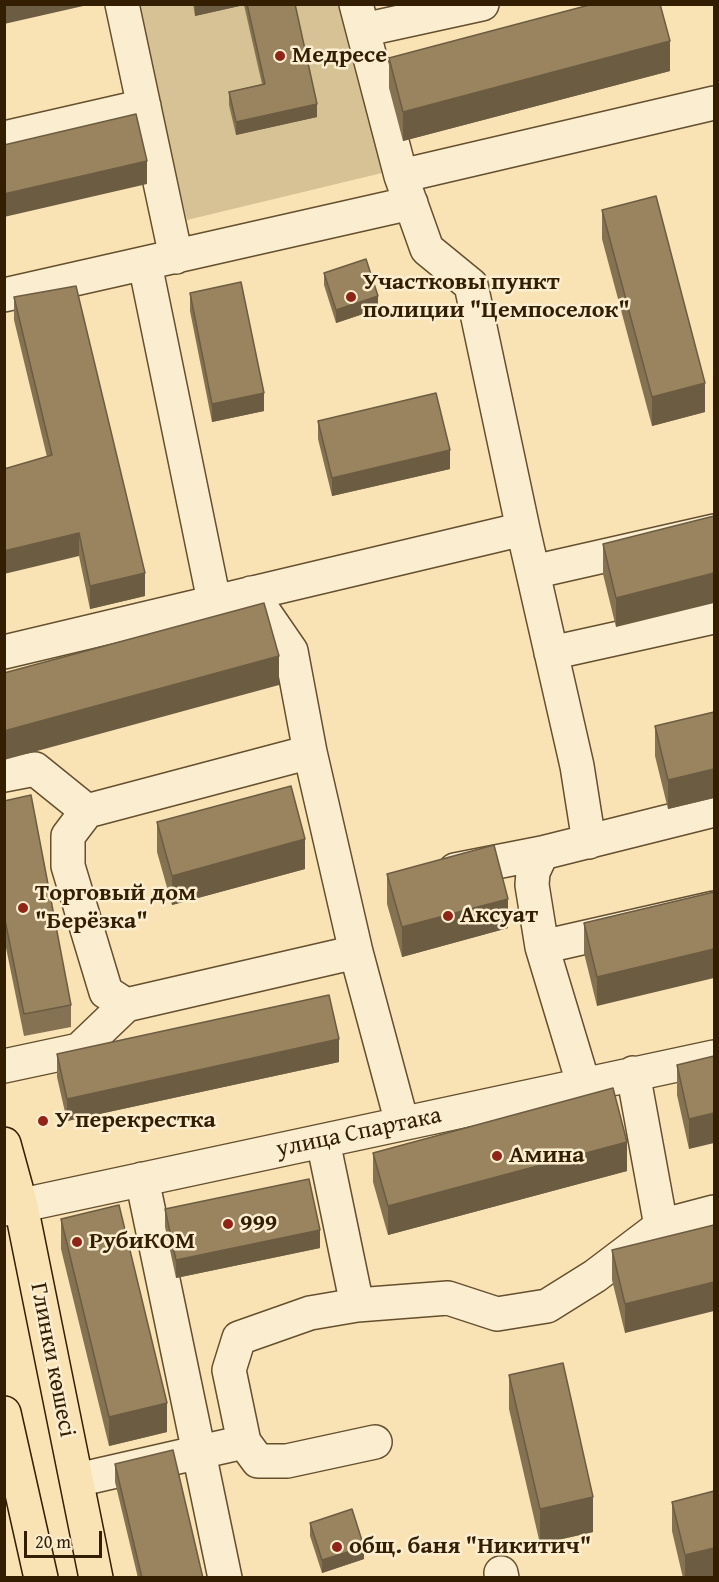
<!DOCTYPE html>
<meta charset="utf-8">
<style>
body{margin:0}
#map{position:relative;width:719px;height:1582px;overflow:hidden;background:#f9e3b5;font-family:"Gentium Book Plus",serif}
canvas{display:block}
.frame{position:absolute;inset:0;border:6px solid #331e01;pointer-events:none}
.scale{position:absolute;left:24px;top:1531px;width:78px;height:27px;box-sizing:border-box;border:3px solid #331e01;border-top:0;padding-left:8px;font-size:18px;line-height:21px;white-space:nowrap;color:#331e01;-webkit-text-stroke:4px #fbedcf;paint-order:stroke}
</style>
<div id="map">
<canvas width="719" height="1582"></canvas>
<div class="frame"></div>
<div class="scale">20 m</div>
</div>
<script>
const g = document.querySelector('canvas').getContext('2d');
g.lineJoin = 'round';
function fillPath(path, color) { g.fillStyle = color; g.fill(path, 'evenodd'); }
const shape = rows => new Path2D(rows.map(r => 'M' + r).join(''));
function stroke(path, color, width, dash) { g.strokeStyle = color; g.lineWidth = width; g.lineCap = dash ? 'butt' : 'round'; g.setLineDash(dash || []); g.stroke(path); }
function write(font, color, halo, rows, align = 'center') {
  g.font = font + ' "Gentium Book Plus",serif'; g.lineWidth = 5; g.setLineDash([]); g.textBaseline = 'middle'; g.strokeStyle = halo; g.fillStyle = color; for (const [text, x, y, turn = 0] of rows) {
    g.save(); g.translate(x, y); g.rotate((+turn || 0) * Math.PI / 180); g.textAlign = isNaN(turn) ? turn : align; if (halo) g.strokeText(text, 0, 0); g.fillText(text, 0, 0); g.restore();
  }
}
fillPath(shape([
 [135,5,341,5,382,173,187,220]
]), '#d7c296');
const minor = shape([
 [122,4,176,257],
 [356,4,401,176,427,249,471,285,523,529,577,766,589,842],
 [363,30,482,4],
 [4,138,144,106],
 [401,176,714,103],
 [145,264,214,601],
 [4,295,411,203],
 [533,572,714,531],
 [251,593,291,651,310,752,356,952,402,1123],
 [4,652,523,529],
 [551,653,714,617],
 [4,775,35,769,87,811,310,752],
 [87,811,68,836,68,866,106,992,126,1005],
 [542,853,533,872,532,885,542,947,584,1086],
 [455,870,542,853,714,810],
 [542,947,714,908],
 [4,1066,79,1050,126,1005,356,952],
 [142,1179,225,1578],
 [4,1209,714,1057],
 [661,1226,714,1212],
 [357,1305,448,1298,497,1314,547,1306,595,1276,661,1226,633,1073],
 [244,1442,229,1370,239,1338,310,1313,357,1305,323,1141],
 [77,1480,244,1442,258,1461,287,1461,375,1442],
 [501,1573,502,1578]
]);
const major = shape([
 [4,1144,21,1206,96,1578],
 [4,1413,41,1578]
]);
stroke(minor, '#644f2e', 36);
stroke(major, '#331e01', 36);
stroke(minor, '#fbedcf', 33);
stroke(major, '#f9e3b5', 33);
fillPath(shape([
 [193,4,295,4,317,117,236,135,229,105,229,92,262,84,244,5,195,16],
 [389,58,670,71,403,141,389,88],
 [602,210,705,412,652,426,602,239],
 [324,273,378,309,336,323,324,285],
 [190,293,264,411,212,422,190,311],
 [14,297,145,596,90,609,79,556,47,457,14,320],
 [318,421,450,469,332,496,318,439],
 [714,516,616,627,603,574,603,544],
 [714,712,714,798,668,809,655,756,655,726],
 [4,801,71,1005,71,1027,24,1036,4,938],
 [157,822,305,869,172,905,157,852],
 [387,874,508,928,402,957,387,904],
 [714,892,597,1006,584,953,584,923],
 [57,1054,339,1062,67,1121,57,1077],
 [714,1056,689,1149,677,1095,677,1065],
 [373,1153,627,1171,388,1235,373,1182],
 [165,1209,320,1248,176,1278,165,1227],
 [61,1219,167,1432,109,1446,61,1249],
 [714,1225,625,1333,612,1280,612,1250],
 [509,1375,593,1532,540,1544,509,1409],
 [115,1464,203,1578,138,1578,115,1482],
 [672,1502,714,1578,683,1578,672,1531],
 [310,1523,364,1559,322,1573,310,1536]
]), '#847252');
fillPath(shape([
 [8,4,92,4,4,24,4,5],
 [195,4,244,4,244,5,195,16],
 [670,41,670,71,403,141,403,112],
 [317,104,317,117,236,135,236,122],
 [147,161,147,184,4,217,4,194],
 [378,296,378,309,336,323,336,310],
 [705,383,705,412,652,426,652,397],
 [264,393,264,411,212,422,212,404],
 [450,450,450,469,332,496,332,478],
 [79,533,79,556,4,574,4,551],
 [145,573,145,596,90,609,90,586],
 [714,573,714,603,616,627,616,598],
 [279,656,279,685,4,760,4,731],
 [714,769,714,798,668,809,668,780],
 [305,839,305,869,172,905,172,876],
 [508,899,508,928,402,957,402,927],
 [714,949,714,978,597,1006,597,977],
 [339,1039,339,1062,67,1121,67,1099],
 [714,1113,714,1143,689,1149,689,1119],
 [627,1142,627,1171,388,1235,388,1206],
 [320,1230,320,1248,176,1278,176,1260],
 [714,1282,714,1311,625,1333,625,1304],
 [167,1403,167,1432,109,1446,109,1417],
 [593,1497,593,1532,540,1544,540,1509],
 [364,1547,364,1559,322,1573,322,1560],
 [714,1548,714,1578,685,1578,685,1555]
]), '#6c5c42');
const building = shape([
 [247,4,295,4,317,104,236,122,229,92,265,84,247,4],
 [593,4,660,4,670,41,403,112,389,58,593,4],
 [136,114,147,161,4,194,4,145,136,114],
 [656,196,705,383,652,397,602,210,656,196],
 [366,259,378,296,336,310,324,273,366,259],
 [241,282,264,393,212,404,190,293,241,282],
 [76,286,145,573,90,586,79,533,4,551,4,469,52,455,14,297,76,286],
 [436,393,450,450,332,478,318,421,436,393],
 [714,516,714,573,616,598,603,544,714,516],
 [264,603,279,656,4,731,4,673,264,603],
 [714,712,714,769,668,780,655,726,714,712],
 [291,786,305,839,172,876,157,822,291,786],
 [31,795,71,1005,24,1014,4,915,4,801,31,795],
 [494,845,508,899,402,927,387,874,494,845],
 [714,892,714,949,597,977,584,923,714,892],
 [329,995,339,1039,67,1099,57,1054,329,995],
 [714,1056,714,1113,689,1119,677,1065,714,1056],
 [613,1088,627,1142,388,1206,373,1153,613,1088],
 [309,1179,320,1230,176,1260,165,1209,309,1179],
 [119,1205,167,1403,109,1417,61,1219,119,1205],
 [714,1225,714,1282,625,1304,612,1250,714,1225],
 [563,1363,593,1497,540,1509,509,1375,563,1363],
 [173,1450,203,1578,142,1578,115,1464,173,1450],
 [714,1491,714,1548,685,1555,672,1502,714,1491],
 [352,1509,364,1547,322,1560,310,1523,352,1509]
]);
fillPath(building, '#9a845f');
stroke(building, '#6c5c42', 1.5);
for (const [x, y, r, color] of [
 [280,56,6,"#8f2418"],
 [351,297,6,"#8f2418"],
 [23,908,6,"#8f2418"],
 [448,916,6,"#8f2418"],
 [43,1121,6,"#8f2418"],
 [497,1156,6,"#8f2418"],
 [228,1224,6,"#8f2418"],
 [77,1242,6,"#8f2418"],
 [337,1547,6,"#8f2418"]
]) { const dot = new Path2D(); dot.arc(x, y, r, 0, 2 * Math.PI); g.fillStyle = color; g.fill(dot); stroke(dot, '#fbedcf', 2); }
write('bold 24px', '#331e01', '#fbedcf', [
 ["Медресе",292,56],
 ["Участковы пункт",363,283],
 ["полиции \"Цемпоселок\"",363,311],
 ["Торговый дом",35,894],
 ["\"Берёзка\"",35,922],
 ["Аксуат",460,916],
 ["У перекрестка",55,1121],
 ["Амина",509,1156],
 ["999",240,1224],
 ["РубиКОМ",89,1242],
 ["общ. баня \"Никитич\"",349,1547]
], 'left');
write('24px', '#331e01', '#fbedcf', [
 ["улица Спартака",359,1133,-12],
 ["Глинки көшесі",52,1360,79]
]);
</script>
